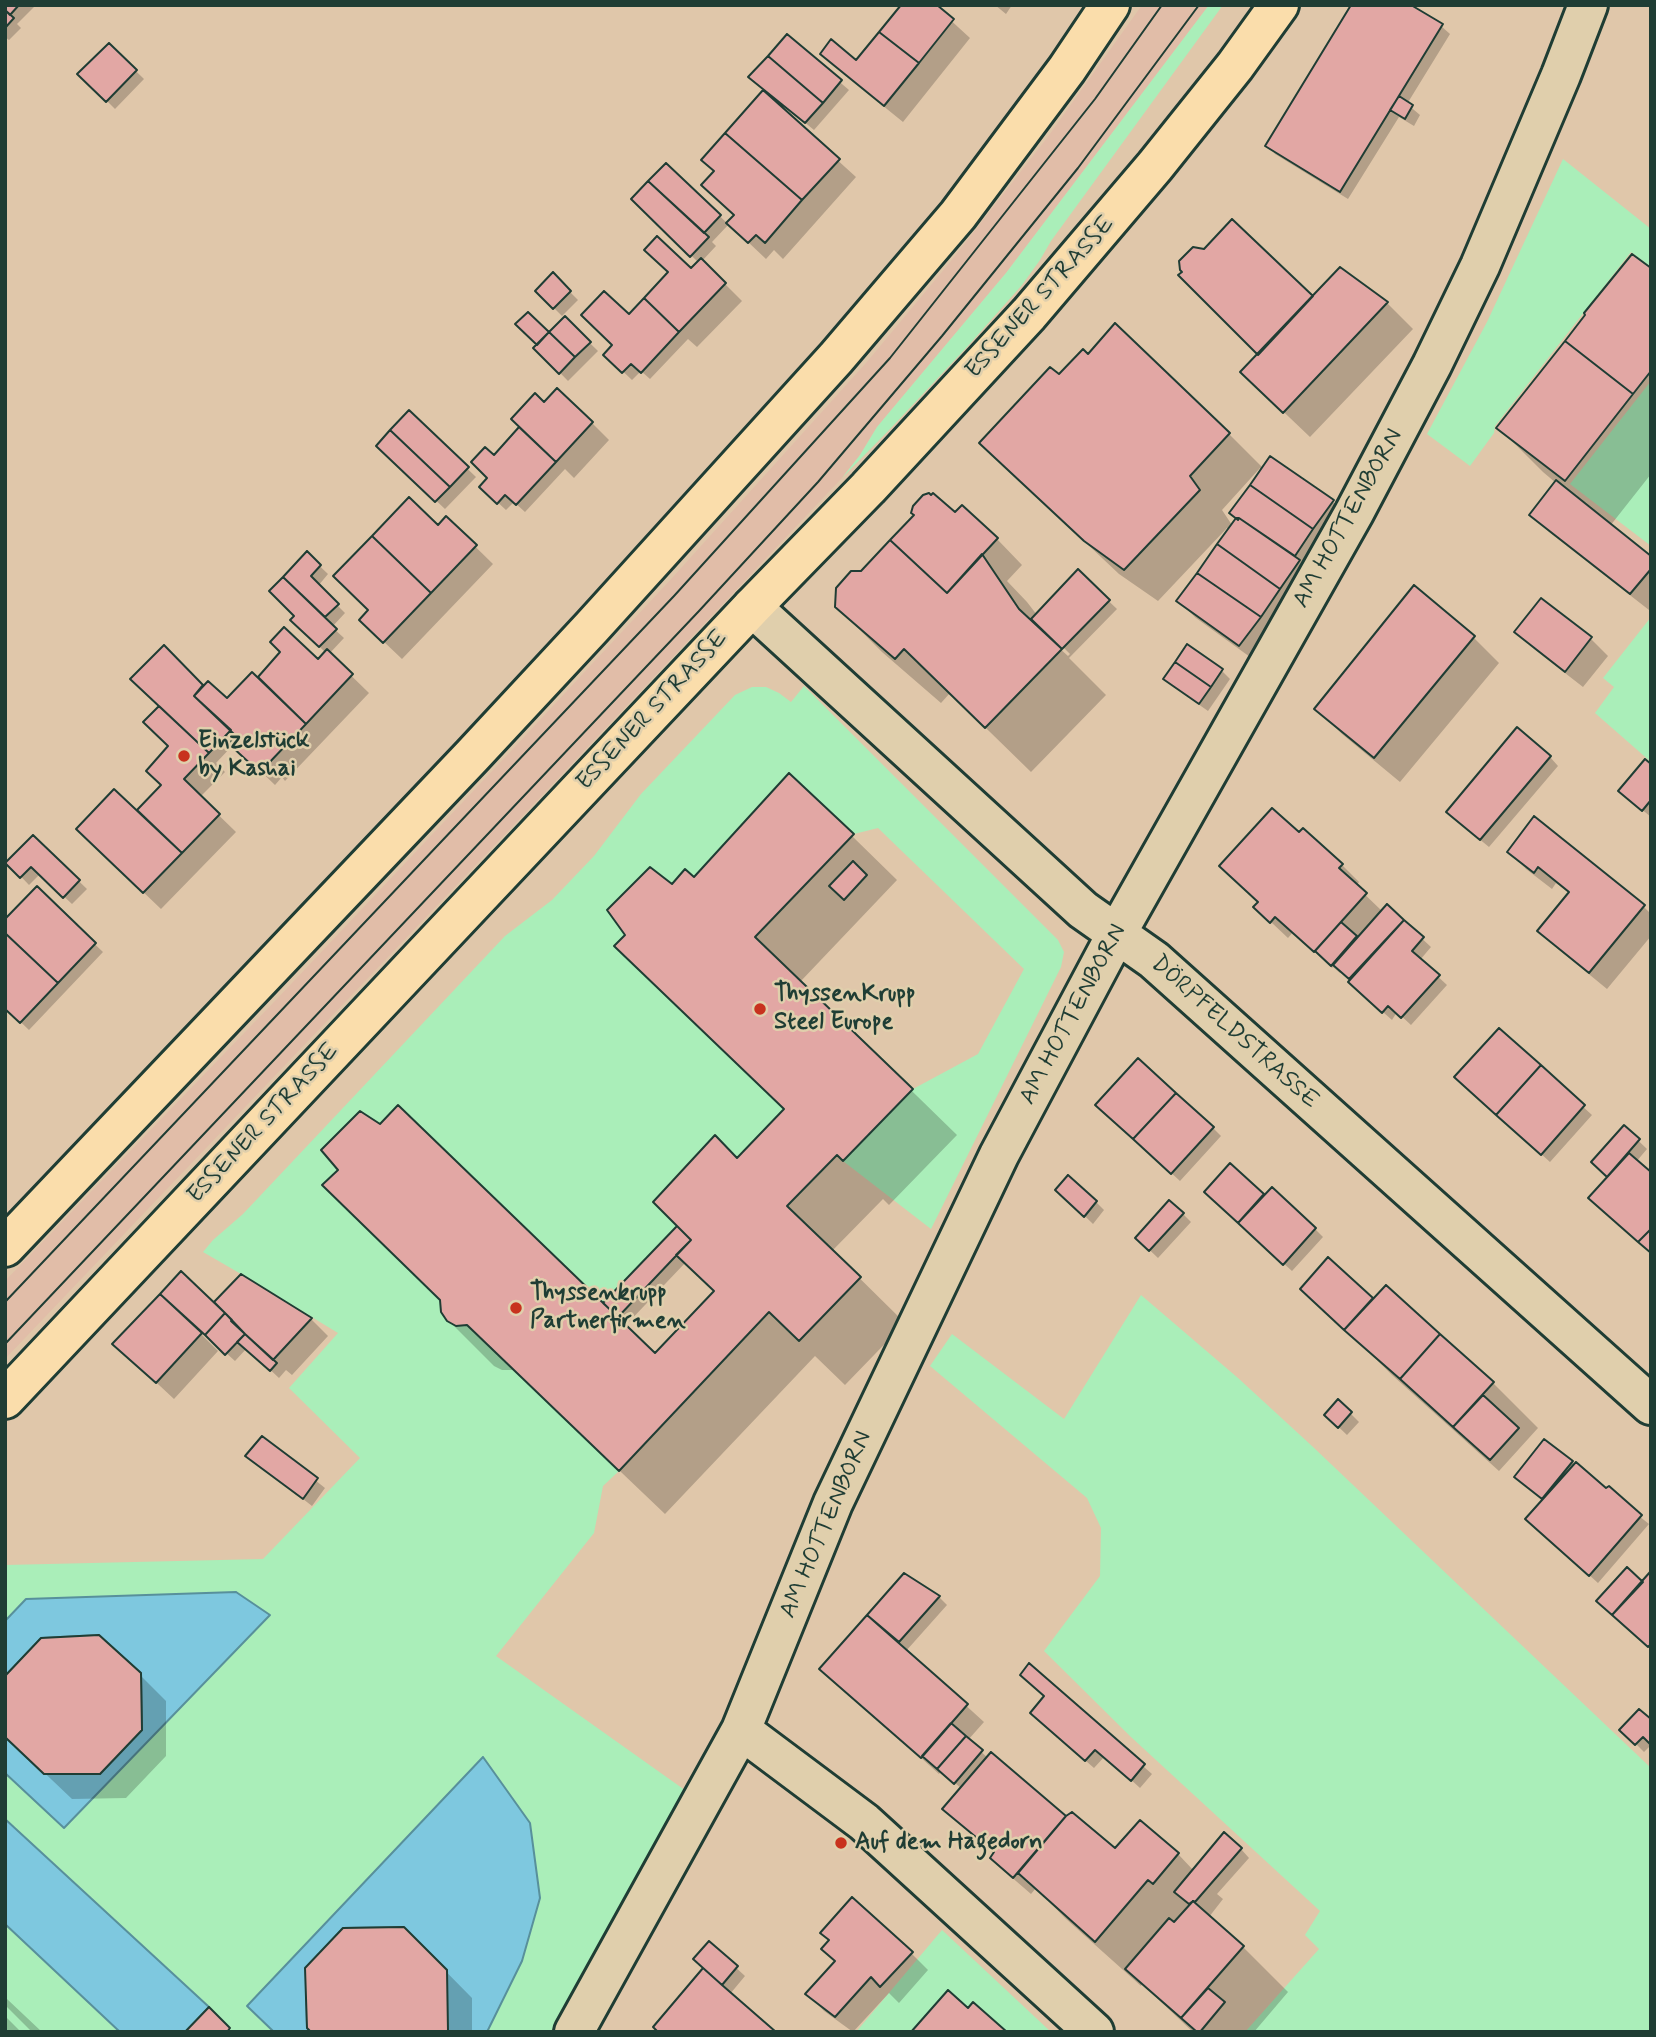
<!DOCTYPE html>
<meta charset="utf-8">
<style>
body{margin:0}
#map{position:relative;width:1656px;height:2037px;overflow:hidden;background:#e0c7aa;font-family:Mynerve,sans-serif}
canvas{display:block}
.frame{position:absolute;inset:0;border:7px solid #1f3d34;pointer-events:none}
</style>
<div id="map">
<canvas width="1656" height="2037"></canvas>
<div class="frame"></div>
</div>
<script>
const g = document.querySelector('canvas').getContext('2d');
g.lineJoin = 'round';
function fillPath(path, color) { g.fillStyle = color; g.fill(path, 'evenodd'); }
const shape = rows => new Path2D(rows.map(r => 'M' + r).join(''));
function stroke(path, color, width, dash) { g.strokeStyle = color; g.lineWidth = width; g.lineCap = dash ? 'butt' : 'round'; g.setLineDash(dash || []); g.stroke(path); }
function write(font, color, halo, rows, align = 'center') {
  g.font = font + ' Mynerve,sans-serif'; g.lineWidth = 5; g.setLineDash([]); g.textBaseline = 'middle'; g.strokeStyle = halo; g.fillStyle = color; for (const [text, x, y, turn = 0] of rows) {
    g.save(); g.translate(x, y); g.rotate((+turn || 0) * Math.PI / 180); g.textAlign = isNaN(turn) ? turn : align; if (halo) g.strokeText(text, 0, 0); g.fillText(text, 0, 0); g.restore();
  }
}
fillPath(shape([
 [1142,5,1209,5,1006,273,877,427,860,455,842,478,531,807,5,1359,5,1281,275,1001,512,750,673,577,866,363,951,261,1047,138]
]), '#e1bda8');
fillPath(shape([
 [1209,5,1223,5,1051,241,1040,260,1022,285,967,347,890,429,842,478,860,455,877,427,1006,273],
 [1563,159,1651,229,1651,267,1631,252,1495,426,1494,433,1470,466,1427,434,1487,322],
 [1651,381,1651,546,1570,484],
 [1651,617,1650,706,1651,762,1595,713,1614,687,1603,678],
 [804,686,1058,940,1064,952,1061,967,931,1229,843,1161,913,1089,978,1054,1024,969,878,828,854,834,789,773,694,877,685,870,672,884,650,867,607,910,625,935,615,946,784,1109,737,1158,715,1135,682,1169,653,1202,677,1226,603,1303,399,1106,380,1124,360,1111,322,1150,338,1170,322,1186,440,1300,441,1312,447,1321,456,1326,468,1325,619,1471,603,1486,594,1533,496,1656,689,1793,551,2032,5,2032,5,1565,263,1559,360,1458,289,1388,338,1333,241,1274,203,1252,213,1240,243,1214,505,936,552,900,594,856,641,794,735,695,752,687,766,687,779,693,791,702],
 [1141,1295,1238,1378,1312,1446,1651,1768,1651,2032,1245,2032,1319,1949,1305,1935,1320,1911,1131,1737,1044,1651,1100,1576,1101,1528,1087,1498,930,1366,952,1334,1064,1419],
 [942,1930,1051,2032,856,2032]
]), '#aaeeb9');
const water = shape([
 [236,1592,270,1615,64,1828,5,1773,5,1737,44,1774,100,1774,142,1730,141,1673,99,1635,41,1638,5,1676,5,1621,26,1599,236,1592],
 [483,1757,530,1823,540,1898,522,1961,487,2032,447,2032,447,1970,403,1927,343,1928,306,1968,307,2028,311,2032,274,2032,247,2006,483,1757],
 [5,1819,209,2007,185,2032,120,2032,5,1924,5,1819]
]);
fillPath(water, '#7ec8df');
stroke(water, '#58909b', 2);
fillPath(shape([
 [5,5,35,6,17,24,21,28,9,40,5,37],
 [934,5,970,38,903,122,840,71,822,54,857,62],
 [995,5,1012,5,1006,14],
 [1441,26,1450,34,1407,104,1420,115,1414,126,1399,117,1348,199,1275,154,1267,145],
 [787,37,849,90,814,130,770,94,768,97,856,177,783,259,774,250,766,259,729,224,712,242,716,246,702,261,742,301,697,347,688,339,650,379,641,371,632,380,614,363,614,345,629,316,691,270,699,263,633,199,666,165,728,224,735,216,715,171,703,160,765,91],
 [109,45,144,79,115,109,80,74],
 [1341,269,1387,303,1413,329,1310,437,1268,397,1259,354],
 [1651,271,1651,474,1610,526,1651,558,1651,607,1649,610,1549,532,1532,514,1556,483,1543,472,1498,427],
 [553,275,578,300,562,316,537,291],
 [565,319,598,351,568,381,536,348],
 [1059,377,1229,434,1263,468,1333,502,1350,519,1257,662,1196,618,1178,601,1229,530,1227,528,1158,601,1119,574,1015,476],
 [1260,468,1262,470,1232,525,1222,510],
 [544,405,592,423,609,440,574,478,565,469,525,512,514,502,506,510,481,487,489,478,494,457],
 [409,413,476,477,445,509,378,446],
 [955,515,997,539,1022,565,1007,581,1027,602,1037,615,1078,572,1117,609,1069,658,1106,695,1031,772,950,693,941,703,882,652,837,607,862,573],
 [1054,638,1070,654,1068,656,1057,646],
 [446,518,493,564,402,659,361,620],
 [307,554,328,574,318,586,345,613,332,627,344,638,329,654,369,693,285,781,282,777,275,785,233,745,216,763,225,772,200,797,236,832,161,909,95,846,137,813,163,785,171,747,161,706,164,648,204,688,227,701,258,680,282,652,318,662,326,653,292,620,297,616,271,591],
 [1414,588,1474,638,1499,663,1400,782,1342,734,1316,708],
 [1517,632,1591,639,1608,656,1583,687,1534,649],
 [1188,646,1222,671,1230,679,1208,711,1174,687,1166,679],
 [1550,757,1558,766,1489,847,1456,820],
 [1651,766,1651,817,1629,799],
 [1300,835,1342,865,1359,882,1356,886,1383,912,1388,907,1431,947,1420,960,1447,985,1411,1025,1397,1012,1392,1020,1358,990,1351,979,1342,971,1340,973,1333,967,1332,968,1293,932,1288,938,1255,907],
 [852,836,897,880,800,982,957,1135,889,1205,883,1199,832,1251,905,1323,845,1385,815,1356,665,1514,514,1370,502,1370,494,1366,448,1320,609,1311,737,1160,785,1110,673,886],
 [686,1262,716,1292,655,1355,625,1326],
 [33,837,87,889,72,904,40,874,29,885,8,863],
 [1509,851,1644,907,1651,914,1651,936,1607,989,1557,948,1540,931,1570,894,1556,883,1552,889,1526,869],
 [37,889,103,952,29,1030,5,1007],
 [1499,1030,1592,1115,1550,1162,1465,1085],
 [1106,1113,1213,1128,1221,1136,1180,1181],
 [1624,1127,1647,1149,1636,1162,1609,1177,1601,1171],
 [1230,1165,1264,1197,1315,1229,1323,1237,1292,1271,1214,1200],
 [1057,1189,1096,1202,1104,1210,1093,1224],
 [1183,1214,1191,1222,1158,1258,1137,1238],
 [1328,1259,1374,1300,1493,1383,1538,1428,1499,1471,1392,1375,1345,1328],
 [161,1295,230,1321,232,1318,311,1319,328,1336,292,1375,286,1370,279,1378,247,1348,235,1361,204,1333,202,1335,218,1351,174,1399,115,1344],
 [1338,1401,1359,1422,1347,1435,1326,1415],
 [262,1438,325,1488,312,1506,248,1456],
 [1545,1441,1649,1524,1598,1583,1536,1527,1544,1500,1525,1485],
 [904,1575,939,1597,947,1605,906,1651,984,1722,968,1740,988,1758,991,1754,1066,1818,1115,1851,1178,1854,1194,1871,1241,1849,1249,1858,1217,1894,1223,1899,1209,1917,1243,1947,1288,1992,1254,2032,1193,2032,1142,1984,1141,1986,1065,1918,1036,1888,1031,1894,1009,1875,992,1858,995,1854,945,1809,962,1789,941,1771,939,1774,822,1669],
 [1029,1666,1152,1774,1140,1788,1105,1756,1094,1768,1040,1721,1046,1697],
 [140,1675,166,1701,166,1756,126,1798,72,1799,32,1761],
 [1651,1722,1651,1745,1644,1752,1622,1730],
 [403,1928,472,1998,472,2032,313,2032],
 [709,1943,745,1976,730,1994,655,2027,705,1969],
 [911,1953,928,1970,899,2003,889,1993,853,2032,824,2011,807,1993],
 [5,1999,7,1999,42,2032,32,2032,5,2005],
 [5,2016,21,2032,5,2032]
]), '#0003');
const building = shape([
 [5,5,19,5,10,15,5,10,5,5],
 [901,5,937,5,954,19,919,63,879,32,901,5],
 [1351,5,1411,5,1443,24,1340,192,1265,146,1351,5],
 [5,10,14,18,5,28,5,10],
 [879,32,919,63,884,106,820,54,831,39,856,60,879,32],
 [787,34,842,80,823,103,768,56,787,34],
 [109,43,137,70,106,102,77,74,109,43],
 [768,56,823,103,805,123,748,77,768,56],
 [763,90,840,159,802,200,725,133,763,90],
 [1399,96,1413,105,1405,119,1390,110,1399,96],
 [725,133,802,200,765,243,756,235,748,243,726,223,734,215,701,185,714,171,701,160,725,133],
 [666,163,721,215,704,233,648,181,666,163],
 [648,181,709,237,690,257,631,199,648,181],
 [1232,219,1313,296,1258,355,1178,275,1182,272,1180,270,1179,261,1193,247,1204,249,1232,219],
 [657,236,691,268,701,258,726,283,679,332,644,298,668,272,644,250,657,236],
 [1632,254,1651,268,1651,371,1633,394,1565,341,1585,315,1584,313,1632,254],
 [1340,267,1388,302,1283,413,1240,372,1340,267],
 [553,272,571,291,553,309,535,291,553,272],
 [604,291,629,314,644,298,679,332,641,373,631,364,622,373,603,355,612,345,581,315,604,291],
 [528,312,549,332,537,345,515,324,528,312],
 [565,316,591,342,575,357,549,332,565,316],
 [1115,323,1230,433,1190,476,1200,490,1124,570,1084,541,979,443,1050,367,1059,374,1083,349,1088,354,1115,323],
 [549,332,575,357,559,374,533,348,549,332],
 [1565,341,1633,394,1565,481,1496,428,1565,341],
 [557,388,593,422,556,462,511,419,535,393,544,402,557,388],
 [409,410,469,467,450,487,390,430,409,410],
 [519,427,556,462,516,505,505,495,497,504,479,487,487,478,471,462,485,447,494,455,519,427],
 [390,430,450,487,435,502,376,446,390,430],
 [1270,456,1334,500,1313,529,1250,485,1270,456],
 [1556,480,1651,556,1651,569,1630,594,1529,515,1556,480],
 [1250,485,1313,529,1295,556,1239,518,1238,520,1229,513,1250,485],
 [929,493,931,495,933,493,955,512,962,505,998,538,947,593,890,540,914,515,911,513,913,506,923,495,929,493],
 [409,497,438,525,446,516,477,545,431,593,372,536,409,497],
 [1236,518,1239,518,1300,560,1280,589,1217,544,1236,518],
 [372,536,431,593,383,643,359,620,368,610,333,576,372,536],
 [890,540,947,593,982,554,1019,609,1062,649,985,728,904,649,895,659,835,607,836,588,851,571,861,571,890,540],
 [1217,544,1280,589,1261,617,1197,573,1217,544],
 [307,551,321,565,311,576,339,604,325,617,283,577,307,551],
 [1078,569,1110,600,1062,649,1031,619,1078,569],
 [1197,573,1261,617,1239,646,1176,601,1197,573],
 [283,577,337,629,319,647,290,620,294,616,269,591,283,577],
 [1414,585,1475,636,1374,758,1314,709,1414,585],
 [1541,598,1592,637,1565,672,1514,632,1541,598],
 [284,627,318,659,327,649,353,674,306,724,258,677,280,652,270,642,284,627],
 [1187,644,1223,669,1211,687,1175,662,1187,644],
 [164,645,203,685,194,696,231,730,209,753,130,679,164,645],
 [1175,662,1211,687,1199,704,1163,679,1175,662],
 [252,672,306,724,267,765,264,761,256,769,229,744,236,736,194,696,208,681,227,698,252,672],
 [159,706,209,753,184,779,220,814,182,853,137,810,161,785,146,771,168,746,143,722,159,706],
 [1517,727,1551,756,1480,840,1446,812,1517,727],
 [1645,759,1651,764,1651,800,1642,811,1618,791,1645,759],
 [789,773,854,834,755,937,913,1089,843,1161,837,1155,787,1206,861,1277,799,1341,769,1312,619,1471,467,1325,456,1326,447,1321,441,1312,440,1300,322,1185,338,1170,321,1150,360,1111,380,1124,398,1105,655,1353,714,1291,676,1255,691,1240,653,1202,715,1135,737,1158,784,1109,614,946,625,935,607,910,650,867,672,884,685,869,694,877,789,773],
 [114,789,182,853,143,893,76,829,114,789],
 [1272,808,1299,832,1303,828,1343,864,1339,868,1367,893,1314,952,1275,917,1270,923,1253,907,1258,902,1219,866,1272,808],
 [1534,816,1645,905,1589,973,1537,931,1569,892,1538,867,1534,873,1507,852,1534,816],
 [33,835,80,880,63,898,31,867,20,878,5,863,33,835],
 [853,861,867,875,844,900,829,886,853,861],
 [37,886,96,943,58,983,5,933,5,919,37,886],
 [1387,904,1404,920,1349,979,1333,965,1387,904],
 [1404,920,1424,937,1412,951,1440,975,1401,1018,1388,1006,1382,1013,1348,982,1404,920],
 [1341,922,1357,936,1331,966,1315,951,1341,922],
 [5,933,58,983,20,1023,5,1009,5,933],
 [1499,1028,1541,1065,1496,1115,1454,1077,1499,1028],
 [1138,1058,1176,1093,1133,1139,1095,1105,1138,1058],
 [1541,1065,1585,1105,1541,1155,1496,1115,1541,1065],
 [1176,1093,1214,1127,1171,1174,1133,1139,1176,1093],
 [1624,1125,1640,1139,1607,1177,1591,1162,1624,1125],
 [1629,1153,1651,1172,1651,1229,1638,1242,1588,1198,1629,1153],
 [1230,1163,1264,1194,1238,1223,1204,1192,1230,1163],
 [1068,1175,1097,1201,1084,1217,1055,1190,1068,1175],
 [1272,1187,1316,1228,1283,1265,1238,1223,1272,1187],
 [1169,1200,1184,1213,1149,1251,1135,1238,1169,1200],
 [677,1226,691,1240,618,1317,603,1303,677,1226],
 [1651,1229,1651,1253,1638,1242,1651,1229],
 [1328,1257,1373,1298,1344,1330,1300,1289,1328,1257],
 [181,1271,225,1313,205,1335,160,1294,181,1271],
 [241,1274,312,1318,273,1360,231,1321,232,1320,214,1302,241,1274],
 [1386,1285,1440,1334,1400,1379,1344,1330,1386,1285],
 [160,1294,202,1333,156,1383,112,1344,160,1294],
 [225,1313,245,1334,225,1355,205,1335,225,1313],
 [245,1334,277,1363,270,1371,237,1342,245,1334],
 [1440,1334,1494,1382,1453,1427,1400,1379,1440,1334],
 [1483,1395,1519,1428,1490,1460,1453,1427,1483,1395],
 [1338,1399,1352,1412,1338,1428,1324,1415,1338,1399],
 [262,1436,318,1478,303,1499,245,1456,262,1436],
 [1544,1439,1573,1461,1542,1499,1514,1477,1544,1439],
 [1576,1462,1606,1488,1609,1486,1642,1515,1589,1576,1525,1519,1576,1462],
 [1627,1567,1643,1582,1612,1615,1596,1601,1627,1567],
 [1650,1572,1651,1644,1648,1647,1612,1615,1650,1572],
 [904,1573,940,1596,899,1642,867,1615,904,1573],
 [867,1615,968,1704,921,1758,819,1669,867,1615],
 [99,1635,141,1673,142,1730,100,1774,44,1774,5,1737,5,1676,41,1638,99,1635],
 [1029,1663,1145,1764,1131,1781,1095,1750,1085,1761,1030,1713,1044,1696,1020,1675,1029,1663],
 [1639,1709,1651,1719,1651,1745,1643,1737,1635,1745,1619,1730,1639,1709],
 [951,1723,966,1736,937,1769,922,1756,951,1723],
 [966,1736,983,1750,954,1784,937,1769,966,1736],
 [991,1752,1066,1816,1013,1878,990,1858,994,1852,942,1809,991,1752],
 [1072,1812,1115,1848,1140,1820,1179,1853,1153,1884,1148,1880,1095,1942,1018,1873,1066,1816,1072,1812],
 [1224,1832,1242,1848,1195,1902,1193,1901,1189,1904,1174,1892,1224,1832],
 [852,1897,913,1952,880,1987,871,1977,835,2017,805,1994,835,1961,821,1949,829,1940,820,1933,852,1897],
 [1193,1901,1244,1946,1181,2018,1125,1969,1169,1918,1174,1922,1193,1901],
 [404,1927,447,1970,448,2031,311,2032,307,2028,305,1968,343,1928,404,1927],
 [709,1941,738,1966,722,1985,693,1959,709,1941],
 [703,1968,722,1985,776,2032,658,2032,653,2027,703,1968],
 [1208,1988,1225,2002,1200,2032,1197,2032,1181,2018,1208,1988],
 [948,1990,968,2008,973,2002,1007,2032,911,2032,948,1990],
 [209,2007,230,2028,227,2032,185,2032,209,2007]
]);
fillPath(building, '#e2a7a4');
stroke(building, '#1f3d34', 2);
const minor = shape([
 [752,607,1083,910,1154,960,1651,1405],
 [741,1730,864,1822,1094,2032],
 [574,2032,741,1730,833,1503,999,1155,1117,933,1354,513,1432,365,1480,266,1561,75,1588,5]
]);
const major = shape([
 [5,1247,472,756,592,627,836,358,958,215,1067,69,1110,5],
 [5,1399,752,607,868,488,1029,314,1155,166,1235,66,1279,5]
]);
stroke(minor, '#1f3d34', 44);
stroke(major, '#1f3d34', 44);
stroke(minor, '#e0cfac', 38);
stroke(major, '#faddab', 38);
stroke(shape([
 [5,1302,674,596,890,358,1095,99,1162,5],
 [5,1344,699,611,818,482,942,336,1078,168,1199,5]
]), '#1f3d34', 2);
for (const [x, y, r, color] of [
 [184,756,7,"#c8321e"],
 [760,1009,7,"#c8321e"],
 [516,1308,7,"#c8321e"],
 [841,1843,7,"#c8321e"]
]) { const dot = new Path2D(); dot.arc(x, y, r, 0, 2 * Math.PI); g.fillStyle = color; g.fill(dot); stroke(dot, '#e0cfac', 2.5); }
write('24px', '#1f3d34', '#e0cfac', [
 ["ESSENER STRASSE",1041,298,-48],
 ["AM HOTTENBORN",1349,519,-61],
 ["ESSENER STRASSE",653,711,-47],
 ["AM HOTTENBORN",1074,1015,-62],
 ["DÖRPFELDSTRASSE",1234,1033,42],
 ["ESSENER STRASSE",264,1124,-47],
 ["AM HOTTENBORN",827,1525,-67]
]);
write('bold 24px', '#1f3d34', '#e0cfac', [
 ["Einzelstück",198,742],
 ["by Kashai",198,770],
 ["ThyssenKrupp",774,995],
 ["Steel Europe",774,1023],
 ["Thyssenkrupp",530,1294],
 ["Partnerfirmen",530,1322],
 ["Auf dem Hagedorn",855,1843]
], 'left');
</script>
